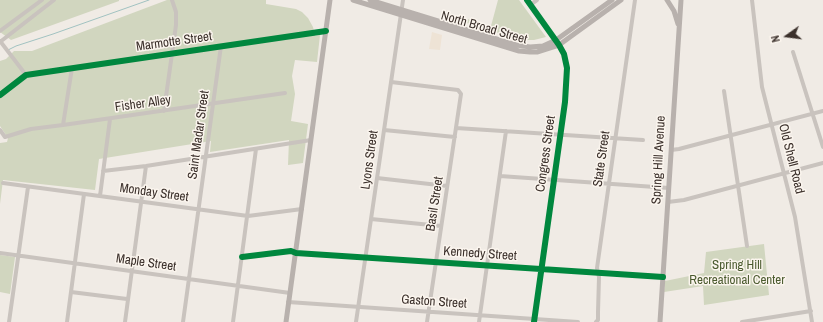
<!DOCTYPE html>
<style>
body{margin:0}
#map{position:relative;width:823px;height:322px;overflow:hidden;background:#f0ebe5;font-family:"Archivo Narrow",sans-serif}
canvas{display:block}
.north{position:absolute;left:767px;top:16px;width:40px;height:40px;-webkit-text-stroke:3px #fbf5ee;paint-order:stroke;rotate:256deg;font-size:11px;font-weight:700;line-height:16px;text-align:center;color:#3b302b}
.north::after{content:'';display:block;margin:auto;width:14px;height:18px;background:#3b302b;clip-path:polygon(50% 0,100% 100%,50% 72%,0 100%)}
</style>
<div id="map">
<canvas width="823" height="322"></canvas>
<div class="north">N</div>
</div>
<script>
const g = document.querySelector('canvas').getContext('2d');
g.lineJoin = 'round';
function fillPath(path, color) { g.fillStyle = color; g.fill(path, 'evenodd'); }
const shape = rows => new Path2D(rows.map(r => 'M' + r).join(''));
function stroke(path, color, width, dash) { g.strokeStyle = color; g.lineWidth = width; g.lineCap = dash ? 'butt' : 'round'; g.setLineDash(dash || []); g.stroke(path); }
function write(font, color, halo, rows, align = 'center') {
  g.font = font + ' "Archivo Narrow",sans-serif'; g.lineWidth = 3; g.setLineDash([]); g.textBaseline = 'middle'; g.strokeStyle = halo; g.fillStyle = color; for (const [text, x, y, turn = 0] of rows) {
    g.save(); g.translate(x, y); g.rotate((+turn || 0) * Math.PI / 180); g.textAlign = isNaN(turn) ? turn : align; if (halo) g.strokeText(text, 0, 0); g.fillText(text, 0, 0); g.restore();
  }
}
fillPath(shape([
 [0,0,119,0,119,1,11,40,0,32],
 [167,0,266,0,266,4,296,9,302,12,308,18,313,27,315,36,320,35,317,62,295,60,292,76,295,94,291,121,308,124,303,163,288,165,289,140,210,152,211,141,99,159,95,190,3,180,0,204,0,143,7,142,8,138,0,126,0,61,6,59,14,51,32,51],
 [498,0,519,0,546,37,534,40,521,40,467,23,468,19,470,20,470,22,486,27,488,25,491,26],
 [764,244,769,295,704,305,703,286,664,292,665,281,704,273,706,252],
 [0,255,15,257,10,294,0,292]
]), '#d1d6bf');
fillPath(shape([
 [432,32,442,35,440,50,429,49]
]), '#eee3d5');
stroke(shape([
 [8,50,16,46,53,34,149,0]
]), '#a1c2c1', 1);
stroke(shape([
 [527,0,559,45,564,54,567,68,565,102,534,322],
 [752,0,762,87,795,217,812,322],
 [530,5,537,0],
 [0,31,42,0],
 [0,41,26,75],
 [0,42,54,0],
 [793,52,823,147],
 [391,82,458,90,461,94,427,322],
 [724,91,747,246],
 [0,95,26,75,326,31],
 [164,111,176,25,176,12,172,0],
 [63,125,72,68],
 [456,128,643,140],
 [0,130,5,137,31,129,63,125,285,93],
 [384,130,455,137],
 [671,150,679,149,823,111],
 [103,171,146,166,311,140],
 [500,176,669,188],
 [377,178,447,186],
 [3,183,248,216,302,209],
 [100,196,110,119],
 [668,202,684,200,823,163],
 [371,219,441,226],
 [0,253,290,293],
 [242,257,291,251,296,253,663,277],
 [71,292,127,299],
 [288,302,578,322],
 [9,322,28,187],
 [67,322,84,194],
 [125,322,146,166],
 [183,322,221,46],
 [233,322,256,149],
 [356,322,403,0],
 [479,322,506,131],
 [596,322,598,320,598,312,599,277,597,268,635,0],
 [742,322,811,311]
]), '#c9c3be', 4);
stroke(shape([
 [353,0,519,51,530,52,537,52,559,45,621,0],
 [370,0,516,45,530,47,543,46,556,40,612,0],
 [667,0,674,11,678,24],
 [286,322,330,0],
 [660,322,681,0]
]), '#b8b1ad', 5);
stroke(shape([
 [527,0,559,45,564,54,567,68,565,102,534,322],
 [0,95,26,75,326,31],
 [242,257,291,251,296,253,663,277]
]), '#00873e', 6);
write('13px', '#3b302b', '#fbf5ee', [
 ["North Broad Street",484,28,16],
 ["Marmotte Street",174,42,-8],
 ["Fisher Alley",143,104,-8],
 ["Saint Madar Street",199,135,-82],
 ["Congress Street",546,154,-82],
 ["State Street",602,159,-82],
 ["Old Shell Road",791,159,76],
 ["Lyons Street",370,160,-82],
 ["Spring Hill Avenue",659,160,-87],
 ["Monday Street",154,193,8],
 ["Basil Street",435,204,-81],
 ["Kennedy Street",480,254,4],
 ["Maple Street",146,263,8],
 ["Gaston Street",434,302,4]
]);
write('13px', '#4a5a2e', '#fbf5ee', [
 ["Spring Hill",737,266],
 ["Recreational Center",737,281]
]);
</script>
